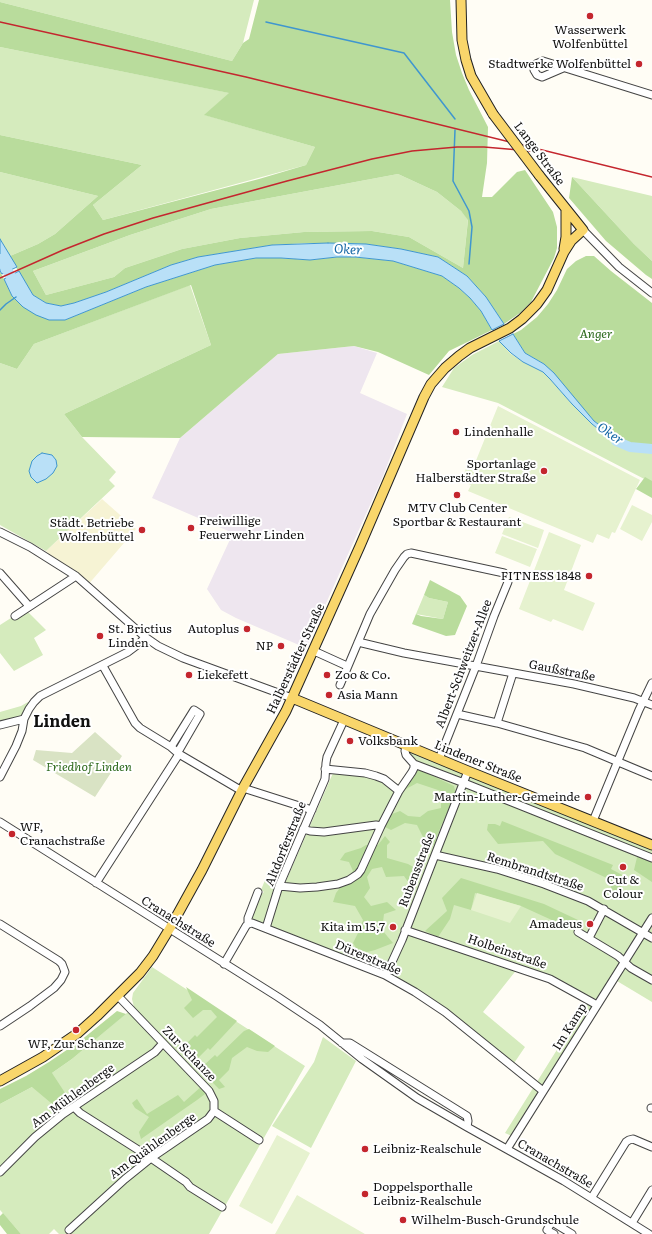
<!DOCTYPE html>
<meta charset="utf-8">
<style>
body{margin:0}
canvas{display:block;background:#fffdf5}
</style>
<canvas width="652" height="1234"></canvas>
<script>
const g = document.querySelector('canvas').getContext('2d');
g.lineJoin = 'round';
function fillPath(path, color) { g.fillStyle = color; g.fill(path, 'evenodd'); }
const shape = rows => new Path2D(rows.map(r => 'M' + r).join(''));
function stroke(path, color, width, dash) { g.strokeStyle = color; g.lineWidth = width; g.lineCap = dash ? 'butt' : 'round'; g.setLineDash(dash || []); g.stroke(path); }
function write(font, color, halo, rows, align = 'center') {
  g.font = font + ' Literata,serif'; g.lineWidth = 4; g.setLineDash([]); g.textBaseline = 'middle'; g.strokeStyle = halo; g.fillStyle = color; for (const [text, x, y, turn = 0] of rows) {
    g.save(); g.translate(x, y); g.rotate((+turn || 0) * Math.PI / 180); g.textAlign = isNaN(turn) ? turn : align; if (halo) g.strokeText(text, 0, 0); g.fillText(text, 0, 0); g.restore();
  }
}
fillPath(shape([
 [354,346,377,353,360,393,407,414,383,476,306,648,236,618,221,610,207,589,233,533,152,498,180,438,278,354]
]), '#eee6ef');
fillPath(shape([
 [102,499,136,529,87,586,54,561,46,551]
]), '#f6f3d4');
fillPath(shape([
 [0,0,254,0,243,43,232,61,0,2],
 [0,47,230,93,205,115,315,147,306,165,103,220,93,205,142,165,0,135],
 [0,172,98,196,55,234,38,244,10,256,0,239],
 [398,174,437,192,461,211,468,219,463,268,409,237,372,231,304,232,240,238,182,249,125,268,114,277,46,295,33,271,130,235,211,209],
 [572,177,652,196,652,261,634,244],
 [190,285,211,345,64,414,82,437,116,472,109,480,115,486,46,551,0,525,0,363,17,369,34,344],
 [499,341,511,354,523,362,543,372,550,379,572,404,592,424,615,442,641,448,652,448,652,483,498,403,442,387,454,368,472,355],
 [424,595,429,598,448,602,443,619,416,614],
 [25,609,46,630,34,638,43,655,14,671,0,653,0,625],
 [28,702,34,702,24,719,0,725,0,712,21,706],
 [406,746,652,845,652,1002,617,981,597,1005,514,1137,505,1133,588,1000,518,968,483,1012,525,1047,510,1069,436,1008,382,977,251,925,251,915,258,897,264,892,261,890,265,880,271,883,271,884,273,885,273,888,276,887,282,890,333,773,336,771,384,779,400,785,414,764,406,755],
 [152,967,305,1066,209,1234,59,1234,54,1229,49,1234,21,1234,0,1210,0,1104,32,1087,72,1059,134,1007,132,999,133,993],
 [323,1037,356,1061,311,1148,272,1126,314,1062]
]), '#d5ebbd');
fillPath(shape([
 [259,0,450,0,452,32,456,55,462,73,469,90,488,127,487,163,482,197,492,197,517,172,525,170,553,212,557,227,557,248,554,258,531,302,520,313,504,324,486,297,467,276,438,257,401,249,366,244,310,243,272,245,198,257,171,265,106,292,74,303,61,306,46,303,33,295,23,280,10,256,38,244,55,234,98,196,0,172,0,135,142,165,93,205,103,220,259,179,306,165,315,147,204,115,229,93,0,47,0,2,232,61,243,43,249,39],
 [398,174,437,192,461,211,468,220,463,268,409,237,372,231,304,232,240,238,182,249,125,268,114,277,46,295,33,271,130,235,211,209],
 [572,177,634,244,652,261,652,279,646,275,606,241,569,198],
 [586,256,594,256,611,271,652,303,652,445,643,445,629,444,618,439,594,421,544,364,525,353,513,334,521,330,537,317,548,304,557,290,567,269,576,261],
 [337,257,354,257,393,261,442,276,459,288,470,298,481,311,492,330,449,351,429,375,378,352,354,346,278,354,180,438,82,437,64,414,211,345,191,285,34,344,17,369,0,363,0,271,12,296,23,307,65,320,146,287,215,265,256,258,281,258,310,260],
 [645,477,652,481,652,498,636,489],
 [430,580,460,596,467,606,455,635,446,636,412,624,416,614,421,616,443,619,448,602,429,598,424,595],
 [418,769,454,786,456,794,441,826,434,845,425,841,417,825,405,823,391,830,385,827,392,814,400,811,408,816,420,817,428,811,441,808,441,791,417,783,406,789],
 [502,821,613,865,611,869,628,878,616,893,611,890,611,880,555,854,543,841,498,844,487,830,488,824,495,824,500,826],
 [385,836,390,842,387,845,387,858,408,864,420,871,419,878,411,886,404,876,386,877,382,867,372,869,367,877,370,888,364,897,371,906,387,902,396,910,384,914,382,930,393,943,375,950,360,954,353,943,359,931,363,920,355,906,333,902,336,893,353,871,349,862,340,860,345,853,361,848,366,845,378,845],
 [638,853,652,858,652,882,634,870],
 [461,878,544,904,578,920,578,932,521,906,475,893,471,910,454,905,450,919,438,937,425,931,447,911,442,898],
 [186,987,237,1021,210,1050,208,1048,197,1059,203,1066,215,1055,217,1057,244,1031,249,1029,275,1046,268,1052,257,1051,247,1047,232,1058,229,1070,219,1080,225,1087,219,1089,173,1042,177,1039,184,1046,195,1035,197,1037,217,1017,211,1010,203,1010,193,1018,184,1008,192,1000],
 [117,1011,126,1014,72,1059,52,1073,69,1099,57,1108,32,1087,0,1104,0,1089,26,1076,49,1062,80,1041],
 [203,1085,209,1091,197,1100,141,1139,139,1132,149,1117,135,1108,132,1103,137,1099,147,1114,178,1095,184,1102],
 [3,1213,21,1234,7,1234,0,1225,0,1216]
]), '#b9dc9c');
fillPath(shape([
 [95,732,122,756,95,797,33,760,36,750,72,753]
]), '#d9e3c4');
fillPath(shape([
 [498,406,640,480,615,533,612,532,609,539,597,534,593,543,468,491,471,485,461,481,469,461,475,463],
 [632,505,652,515,652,522,642,541,620,529],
 [509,517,544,530,538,548,502,534],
 [549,532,581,545,564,590,595,603,583,631,553,619,551,622,519,609],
 [502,536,537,549,530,567,495,553],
 [477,893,521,906,510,923,471,910],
 [277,1135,310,1153,272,1224,239,1206],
 [297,1195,365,1234,275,1234]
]), '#e6f2cf');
const water = shape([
 [0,239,17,267,2,274,0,271,0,239],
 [328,243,366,244,401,249,438,257,467,276,486,297,504,324,492,330,481,311,470,298,459,288,442,276,393,261,355,257,337,257,310,260,281,258,256,258,215,265,146,287,65,320,49,320,36,315,23,307,12,296,4,279,19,271,33,295,46,303,61,306,74,303,106,292,171,265,198,257,272,245,328,243],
 [513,334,525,353,544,364,554,373,594,421,618,439,629,444,643,445,652,445,652,448,626,446,615,442,592,424,572,404,550,379,543,372,523,362,511,353,499,341,513,334],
 [42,453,52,455,56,460,57,466,53,473,46,479,37,483,31,477,29,471,32,461,37,456,42,453]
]);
fillPath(water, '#b9e0f7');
stroke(water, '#3f96cf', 1);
stroke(shape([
 [266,22,404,53,455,119],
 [455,130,453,181,469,211,472,227,469,264],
 [0,310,6,304,16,297]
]), '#3f96cf', 1.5);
stroke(shape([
 [0,259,17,286],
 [616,441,630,447,652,449]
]), '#b9e0f7', 10);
const minor = shape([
 [563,68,542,77,537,75,534,70,536,64,543,61,652,95],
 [583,230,619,267,652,293],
 [0,532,30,547,76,576,145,637,158,646,183,658,292,698],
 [0,573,29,606],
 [15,616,76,576],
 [358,642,404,653,574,684,634,698,652,705],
 [314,651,347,666],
 [103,666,135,723,140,728,171,747,179,754,242,791],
 [340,685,370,614,395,570,404,557,407,554,411,553,504,573,507,576,508,582,494,616,476,666,439,759],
 [457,714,497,723,585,748,652,776],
 [497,723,513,673],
 [0,725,24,719],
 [406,746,405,751,406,755,414,764,464,783,652,858],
 [171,747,194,710,200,714,178,752],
 [325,769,365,773,376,776,384,779,399,791],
 [0,777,16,746,22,731,24,719,29,709,34,702,40,696,128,652,140,643,145,637],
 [243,788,312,810],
 [593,821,639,710,652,683],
 [0,822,278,997,320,1025,362,1059,417,1098,467,1127,564,1181,649,1234],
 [303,829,310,831,324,832,376,825,381,826],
 [435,855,497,869,544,884,588,901,652,938],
 [96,883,179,754],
 [279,886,300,888,317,887,338,884,349,880,358,874,361,870,381,826,399,791,412,772,414,768,414,764],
 [0,924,59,961,62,964,65,972,61,980,54,988,30,1006,0,1026],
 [248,924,248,918,258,892],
 [266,928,279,886,325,779,326,763,327,757,344,720],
 [405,930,550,979,597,1005],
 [578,932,618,956,631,968,652,980],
 [589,938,604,909],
 [224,964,246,926,248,924,252,923,385,975,415,992,445,1012,543,1091],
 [386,975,402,940,435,855,468,771],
 [118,996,209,1091,214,1101,214,1111,259,1140],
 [342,1043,350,1043,467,1116,468,1121,467,1127],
 [74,1107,80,1113,151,1158,186,1182,190,1187,222,1207],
 [651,1108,652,1108],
 [507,1149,652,918],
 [0,1172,35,1137,63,1114,155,1052,163,1043],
 [592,1197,626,1142,629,1140,633,1139,652,1147],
 [632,1223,652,1190],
 [69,1230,125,1179,151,1158,208,1119,214,1111],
 [554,1234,550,1232,547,1230,551,1223,554,1223,572,1234]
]);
const major = shape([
 [461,0,462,40,466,60,471,76,493,114],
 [564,249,566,237,566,209],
 [292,698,468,771,652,845],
 [0,1081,43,1057,78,1033,97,1016,140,973,153,956,170,928,202,870,243,788,286,711,360,546,424,397,431,384,445,368,459,356,470,348,510,328,522,319,537,304,547,290,564,252,571,241,583,230,539,175]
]);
stroke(minor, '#444', 9);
stroke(major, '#222', 11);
stroke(minor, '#fff', 7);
stroke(major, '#f9d66b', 9);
stroke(shape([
 [0,22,246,77,652,177],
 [0,278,63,250,104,234,153,218,287,181,372,159,412,151,457,147,484,147,531,151]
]), '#c4262e', 1.5);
const majorBridge = shape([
 [493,114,539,175]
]);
stroke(majorBridge, '#222', 11, []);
stroke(majorBridge, '#f9d66b', 9);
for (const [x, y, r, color] of [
 [590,16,4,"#c4262e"],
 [639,64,4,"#c4262e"],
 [456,432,4,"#c4262e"],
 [544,471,4,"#c4262e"],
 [457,495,4,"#c4262e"],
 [191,528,4,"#c4262e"],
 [142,530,4,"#c4262e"],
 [589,576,4,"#c4262e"],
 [247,629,4,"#c4262e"],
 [100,636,4,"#c4262e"],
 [281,646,4,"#c4262e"],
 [189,675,4,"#c4262e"],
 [327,675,4,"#c4262e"],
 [329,695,4,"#c4262e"],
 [350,741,4,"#c4262e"],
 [588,797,4,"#c4262e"],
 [12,834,4,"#c4262e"],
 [623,867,4,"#c4262e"],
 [590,924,4,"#c4262e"],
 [393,927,4,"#c4262e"],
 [76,1030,4,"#c4262e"],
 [365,1149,4,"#c4262e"],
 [365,1194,4,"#c4262e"],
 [403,1220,4,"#c4262e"]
]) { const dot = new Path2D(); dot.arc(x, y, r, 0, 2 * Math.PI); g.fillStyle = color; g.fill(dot); stroke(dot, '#fff', 1.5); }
write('12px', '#111', '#fff', [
 ["Wasserwerk",590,30,"center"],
 ["Wolfenbüttel",590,44,"center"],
 ["Stadtwerke Wolfenbüttel",631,64,"right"],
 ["Lindenhalle",464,432],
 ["Sportanlage",536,464,"right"],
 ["Halberstädter Straße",536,478,"right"],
 ["MTV Club Center",457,508,"center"],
 ["Sportbar & Restaurant",457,522,"center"],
 ["Freiwillige",199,521],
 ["Feuerwehr Linden",199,535],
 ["Städt. Betriebe",134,523,"right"],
 ["Wolfenbüttel",134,537,"right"],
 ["FITNESS 1848",581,576,"right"],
 ["St. Brictius",108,629],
 ["Linden",108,643],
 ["Autoplus",239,629,"right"],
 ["NP",273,646,"right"],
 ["Liekefett",197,675],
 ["Zoo & Co.",335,675],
 ["Asia Mann",337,695],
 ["Volksbank",358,741],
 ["Martin-Luther-Gemeinde",580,797,"right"],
 ["WF,",20,827],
 ["Cranachstraße",20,841],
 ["Cut &",623,880,"center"],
 ["Colour",623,894,"center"],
 ["Amadeus",582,924,"right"],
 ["Kita im 15,7",385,927,"right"],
 ["WF, Zur Schanze",76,1044,"center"],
 ["Leibniz-Realschule",373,1149],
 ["Doppelsporthalle",373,1187],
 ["Leibniz-Realschule",373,1201],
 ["Wilhelm-Busch-Grundschule",411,1220]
], 'left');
write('12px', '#111', '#fff', [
 ["Lange Straße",539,154,53],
 ["Halberstädter Straße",296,659,-65],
 ["Albert-Schweitzer-Allee",464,664,-69],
 ["Gaußstraße",562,671,11],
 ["Lindener Straße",478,762,22],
 ["Altdorferstraße",286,844,-68],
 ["Rubensstraße",417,870,-69],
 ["Rembrandtstraße",535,872,18],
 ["Cranachstraße",178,922,32],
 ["Holbeinstraße",507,952,19],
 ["Dürerstraße",368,958,23],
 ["Im Kamp",570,1027,-58],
 ["Zur Schanze",189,1054,46],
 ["Am Mühlenberge",73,1096,-36],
 ["Am Quählenberge",153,1146,-36],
 ["Cranachstraße",555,1164,30]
]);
write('italic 12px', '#2f6b1f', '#fff', [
 ["Anger",596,334],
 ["Friedhof Linden",89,767]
]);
write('italic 13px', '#1768a6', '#fff', [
 ["Oker",348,250,3],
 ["Oker",610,434,35]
]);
write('bold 16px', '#111', '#fff', [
 ["Linden",62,722]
]);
</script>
